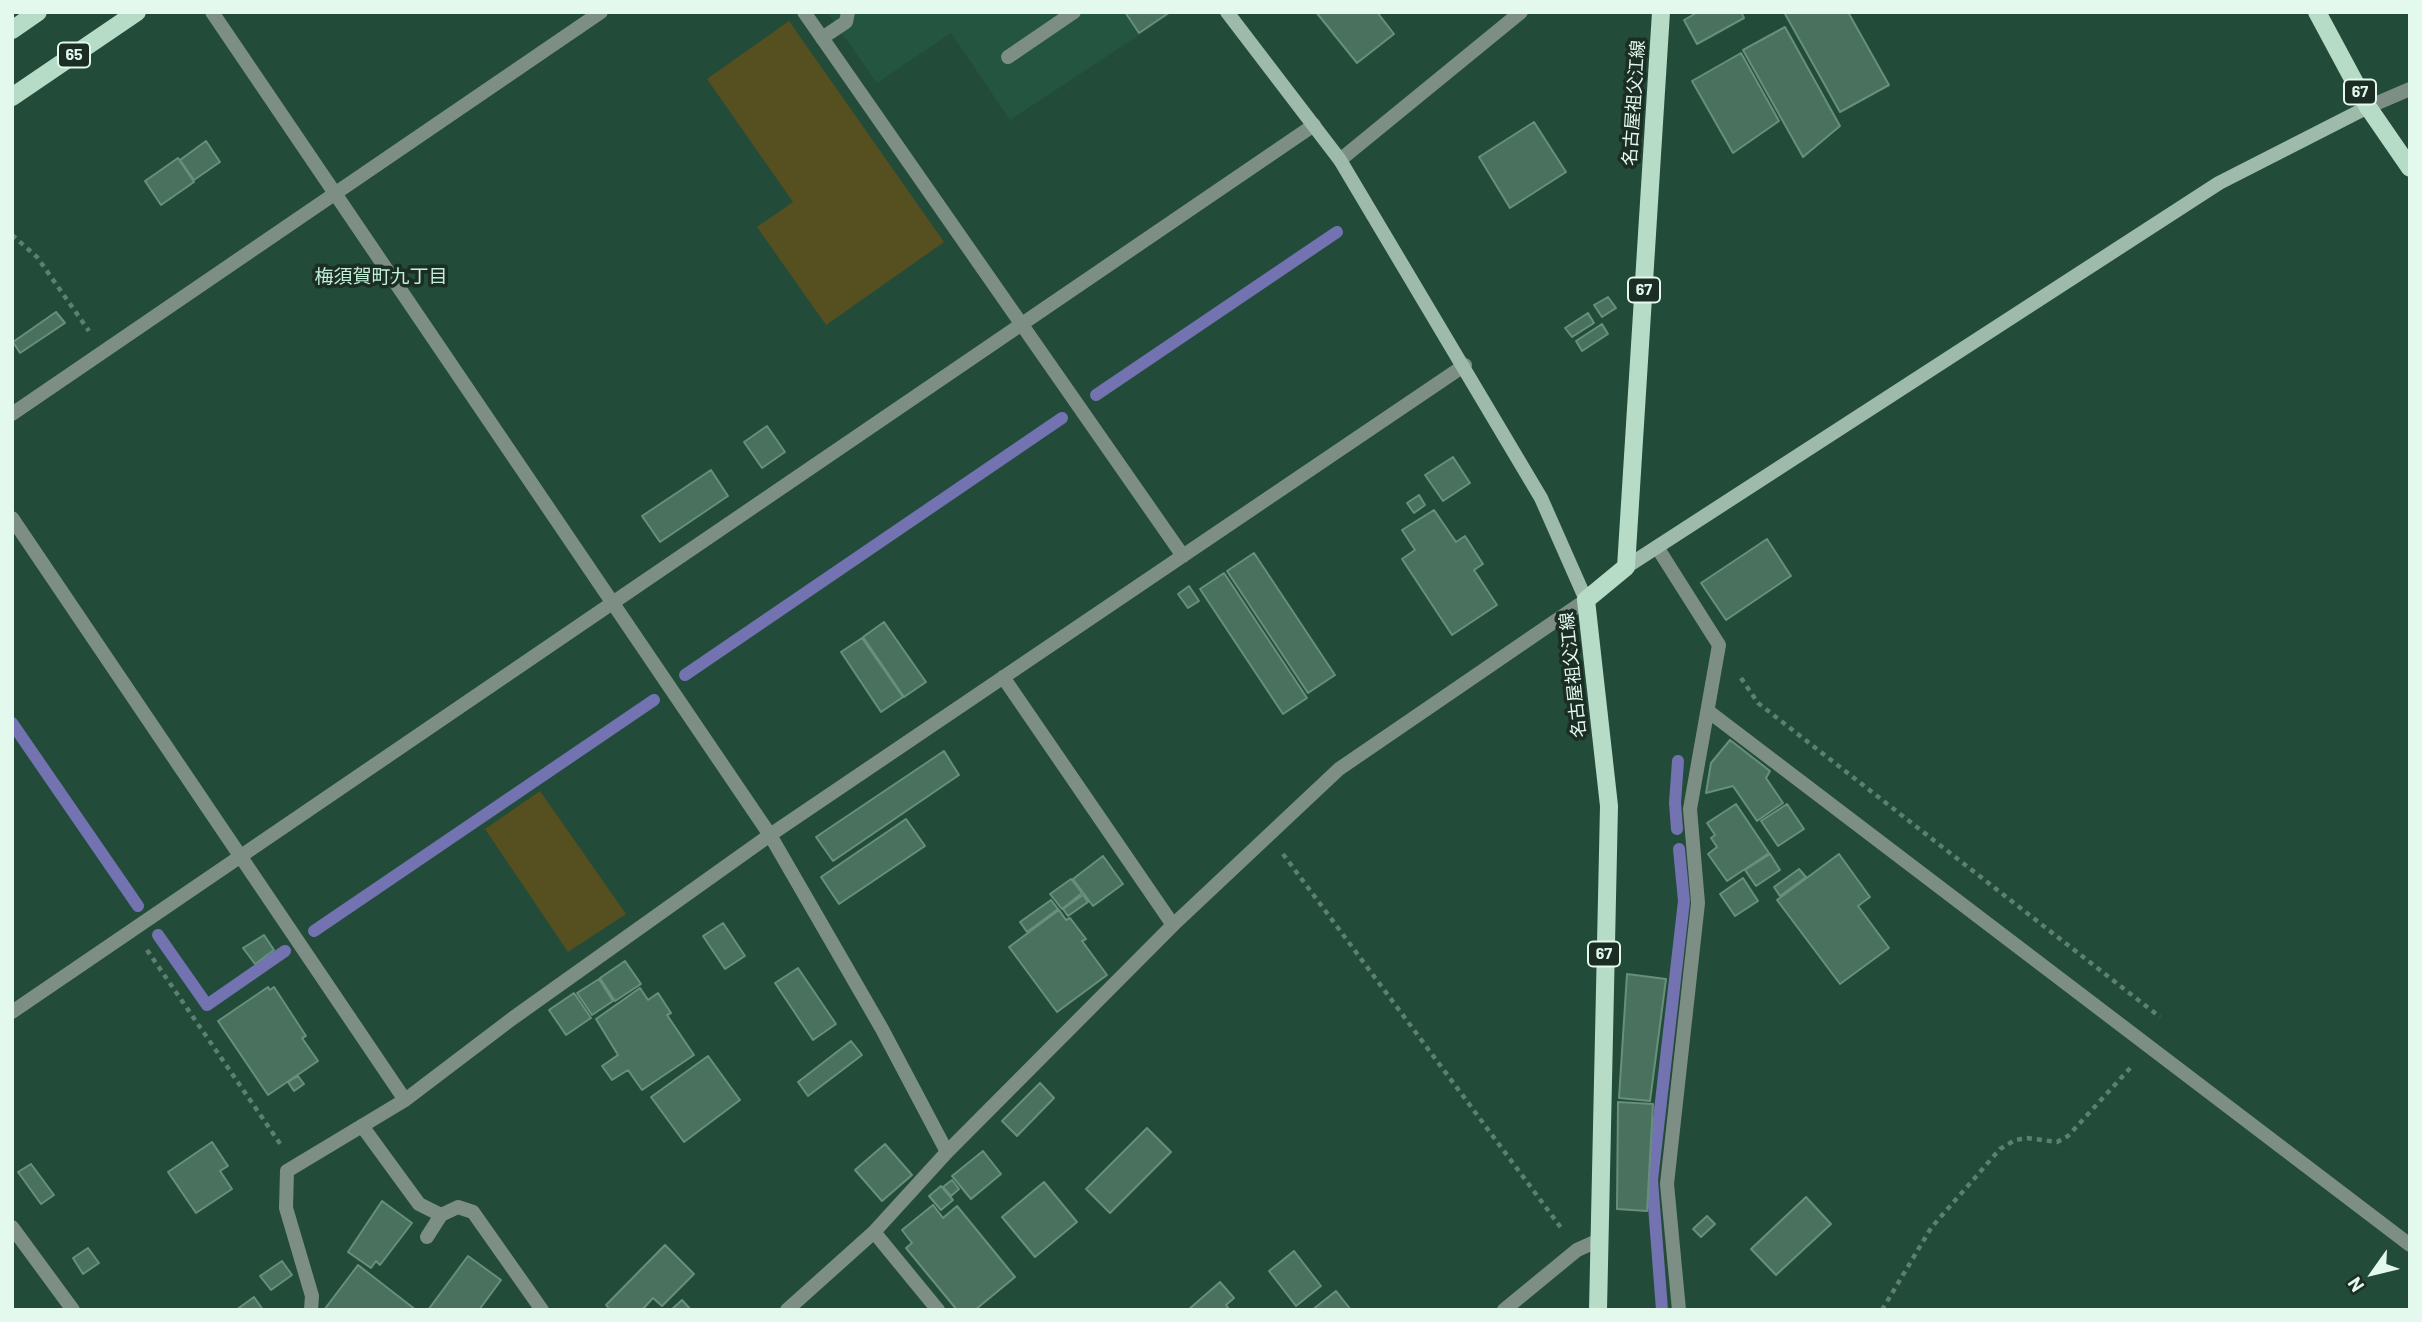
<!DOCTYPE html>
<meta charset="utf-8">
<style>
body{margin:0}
#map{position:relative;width:2422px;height:1322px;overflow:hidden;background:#234b39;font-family:Barlow,sans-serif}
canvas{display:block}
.frame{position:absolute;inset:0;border:14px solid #e3f9ed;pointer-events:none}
.north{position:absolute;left:2338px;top:1238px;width:70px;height:70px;-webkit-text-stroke:5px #1b2d24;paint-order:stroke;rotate:236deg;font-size:19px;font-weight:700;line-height:28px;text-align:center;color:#e3f9ed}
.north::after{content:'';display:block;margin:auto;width:24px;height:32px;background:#e3f9ed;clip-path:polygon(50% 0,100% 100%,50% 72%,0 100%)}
</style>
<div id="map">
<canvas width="2422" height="1322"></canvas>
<div class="frame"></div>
<div class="north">N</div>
</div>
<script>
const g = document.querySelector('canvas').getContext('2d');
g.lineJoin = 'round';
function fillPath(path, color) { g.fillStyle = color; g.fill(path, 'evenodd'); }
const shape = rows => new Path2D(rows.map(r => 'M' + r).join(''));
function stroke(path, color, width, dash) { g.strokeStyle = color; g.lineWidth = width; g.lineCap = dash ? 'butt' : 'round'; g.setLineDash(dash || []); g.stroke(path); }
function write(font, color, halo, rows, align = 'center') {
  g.font = font + ' Barlow,"Noto Sans JP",sans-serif'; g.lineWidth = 7; g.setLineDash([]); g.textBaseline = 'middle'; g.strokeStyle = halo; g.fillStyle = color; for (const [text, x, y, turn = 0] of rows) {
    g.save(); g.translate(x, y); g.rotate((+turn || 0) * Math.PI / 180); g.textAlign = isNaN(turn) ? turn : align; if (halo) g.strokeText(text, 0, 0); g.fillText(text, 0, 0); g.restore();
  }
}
fillPath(shape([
 [827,12,1174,12,1010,120,951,33,877,83]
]), '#245540');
fillPath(shape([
 [789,21,944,242,826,325,757,227,793,202,707,79],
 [540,791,626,914,568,952,485,829]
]), '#565020');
stroke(shape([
 [1096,395,1337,232],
 [685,675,1062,418],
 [12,723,138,906],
 [1677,829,1675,803,1678,761],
 [314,931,654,700],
 [158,935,207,1005,285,951],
 [1662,1310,1652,1180,1684,901,1679,849]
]), '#7273b0', 12);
const building = shape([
 [1125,12,1170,12,1139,33,1125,12],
 [1316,12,1377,12,1394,34,1357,63,1316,12],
 [1698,12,1741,12,1744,18,1697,44,1684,20,1698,12],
 [1784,12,1848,12,1889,85,1840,112,1784,12],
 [1785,27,1840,126,1803,157,1743,50,1785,27],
 [1741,53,1779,121,1733,153,1692,81,1741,53],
 [1534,122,1566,172,1510,208,1479,157,1534,122],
 [206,141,220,162,194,180,180,160,206,141],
 [178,158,194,182,161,205,145,181,178,158],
 [1608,297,1616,308,1602,317,1594,305,1608,297],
 [56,312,65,323,20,353,13,342,56,312],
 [1588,313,1594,323,1572,337,1565,328,1588,313],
 [1602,324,1608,334,1582,351,1576,341,1602,324],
 [767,426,785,452,762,468,744,442,767,426],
 [1453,457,1470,483,1443,501,1425,475,1453,457],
 [711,470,728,496,660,542,642,516,711,470],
 [1419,495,1425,505,1414,513,1407,503,1419,495],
 [1434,510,1456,542,1465,536,1483,564,1474,570,1497,605,1452,635,1402,559,1415,550,1402,530,1434,510],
 [1767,539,1791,576,1726,620,1701,583,1767,539],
 [1254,553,1335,675,1308,693,1227,571,1254,553],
 [1224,573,1307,698,1283,714,1200,589,1224,573],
 [1189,586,1199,601,1188,608,1178,594,1189,586],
 [884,622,926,682,904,697,863,637,884,622],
 [862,638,903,697,881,712,841,652,862,638],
 [1730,740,1770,771,1766,778,1783,803,1757,821,1733,786,1706,793,1711,763,1730,740],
 [944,751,959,775,833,861,816,837,944,751],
 [1736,804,1769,853,1727,881,1708,854,1717,847,1711,838,1715,835,1707,823,1736,804],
 [1787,804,1804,829,1778,846,1761,821,1787,804],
 [906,819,925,846,839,904,821,877,906,819],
 [1770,854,1780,870,1756,886,1745,870,1770,854],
 [1839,854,1870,897,1858,906,1889,948,1840,984,1777,900,1839,854],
 [1103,856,1123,884,1093,906,1073,879,1103,856],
 [1799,869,1806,877,1780,896,1774,887,1799,869],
 [1743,878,1758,901,1735,916,1720,894,1743,878],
 [1071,879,1082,893,1062,909,1050,894,1071,879],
 [1083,895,1088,902,1068,916,1063,909,1083,895],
 [1051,900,1058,909,1027,932,1020,922,1051,900],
 [1059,910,1066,920,1070,918,1086,939,1082,941,1107,975,1057,1012,1009,947,1059,910],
 [723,923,745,956,725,969,703,936,723,923],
 [264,935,274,950,255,964,243,948,264,935],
 [625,961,641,984,615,1001,600,978,625,961],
 [798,968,836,1024,813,1040,775,983,798,968],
 [1627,974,1666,979,1650,1101,1619,1098,1627,974],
 [599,979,613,1001,592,1015,577,993,599,979],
 [268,987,270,990,274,987,306,1036,302,1038,318,1061,268,1095,218,1021,268,987],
 [640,988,648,1000,658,993,671,1013,667,1015,694,1055,642,1090,628,1070,612,1080,602,1066,618,1055,596,1019,640,988],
 [574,993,591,1018,566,1035,549,1010,574,993],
 [851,1041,862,1055,808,1096,798,1082,851,1041],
 [708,1056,740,1100,684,1142,651,1097,708,1056],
 [298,1076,304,1084,294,1091,288,1082,298,1076],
 [1040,1083,1054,1098,1017,1136,1002,1121,1040,1083],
 [1618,1102,1653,1104,1647,1211,1617,1209,1618,1102],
 [1147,1128,1171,1152,1110,1213,1086,1189,1147,1128],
 [212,1142,228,1166,220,1171,232,1189,196,1213,168,1172,212,1142],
 [885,1144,912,1175,882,1201,855,1170,885,1144],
 [983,1151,1001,1174,971,1199,952,1176,983,1151],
 [31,1164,54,1195,41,1204,18,1172,31,1164],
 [952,1180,959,1189,951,1196,943,1187,952,1180],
 [1044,1182,1077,1222,1035,1257,1002,1217,1044,1182],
 [941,1186,953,1200,941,1210,929,1196,941,1186],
 [1806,1197,1831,1224,1776,1275,1751,1249,1806,1197],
 [382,1201,412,1223,380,1265,376,1261,371,1268,348,1252,382,1201],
 [933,1205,943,1218,957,1206,1015,1277,975,1310,957,1310,906,1248,912,1243,902,1230,933,1205],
 [1707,1216,1715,1224,1701,1237,1693,1229,1707,1216],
 [665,1245,694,1274,662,1306,653,1298,642,1310,610,1310,606,1305,665,1245],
 [88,1248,99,1263,83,1274,73,1258,88,1248],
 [1294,1251,1321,1286,1296,1306,1269,1271,1294,1251],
 [468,1256,501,1280,479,1310,428,1310,468,1256],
 [282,1261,292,1275,271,1290,260,1276,282,1261],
 [358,1265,416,1310,324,1310,358,1265],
 [1220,1282,1234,1298,1226,1305,1230,1310,1188,1310,1220,1282],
 [1336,1291,1351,1310,1312,1310,1336,1291],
 [254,1297,263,1310,236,1310,254,1297],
 [682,1300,691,1310,671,1310,682,1300]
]);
fillPath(building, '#49715d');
stroke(building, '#67907b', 2);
stroke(shape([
 [12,235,37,257,89,331],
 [1741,678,1758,703,2160,1017],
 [1283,854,1562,1229],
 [147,950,281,1145],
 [1882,1310,1931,1228,2000,1149,2015,1140,2027,1138,2057,1142,2068,1136,2132,1066]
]), '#5d8070', 4.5, [5, 5]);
stroke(shape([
 [822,38,846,22,848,12],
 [1008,57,1074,12],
 [362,1126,419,1204,441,1215],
 [427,1237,441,1215,458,1207,473,1212,542,1310]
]), '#7d8f85', 14);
stroke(shape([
 [212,12,770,835,882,1029,947,1152],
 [804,12,1183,556],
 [2368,107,2410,89],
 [1340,160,1521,12],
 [12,414,601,12],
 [12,518,405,1100],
 [1657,547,1719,645,1690,809,1698,903,1667,1184,1679,1310],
 [1003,677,1173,925],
 [1708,711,2410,1245],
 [12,1012,1314,125],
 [12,1227,73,1310],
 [874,1232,938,1310],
 [311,1310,312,1296,286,1208,287,1171,405,1100,513,1018,770,835,1465,365],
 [787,1310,874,1232,947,1152,1173,925,1339,769,1586,600],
 [1504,1310,1577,1250,1597,1241]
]), '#7d8f85', 14);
stroke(shape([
 [1227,12,1340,160,1541,498,1586,600],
 [1626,567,2219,183,2368,107]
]), '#9dbaab', 14);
stroke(shape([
 [2317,12,2368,107,2410,168],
 [12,30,38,12],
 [12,97,137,12],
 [1598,1310,1609,806,1586,600,1626,567,1661,12]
]), '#b6dbc7', 18);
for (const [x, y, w] of [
 [74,55,32],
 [2360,92,32],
 [1644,290,32],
 [1604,954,32]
]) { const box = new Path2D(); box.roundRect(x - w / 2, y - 12.5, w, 25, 5); g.fillStyle = '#1b2d24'; g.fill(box); stroke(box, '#e3f9ed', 2); }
write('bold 16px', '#e3f9ed', null, [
 ["65",74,55],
 ["67",2360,92],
 ["67",1644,290],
 ["67",1604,954]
]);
write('18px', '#e3f9ed', '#1b2d24', [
 ["名古屋祖父江線",1634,103,-86],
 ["名古屋祖父江線",1573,675,-96]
]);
write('19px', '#c2efd7', '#1b2d24', [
 ["梅須賀町九丁目",381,277]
]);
</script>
